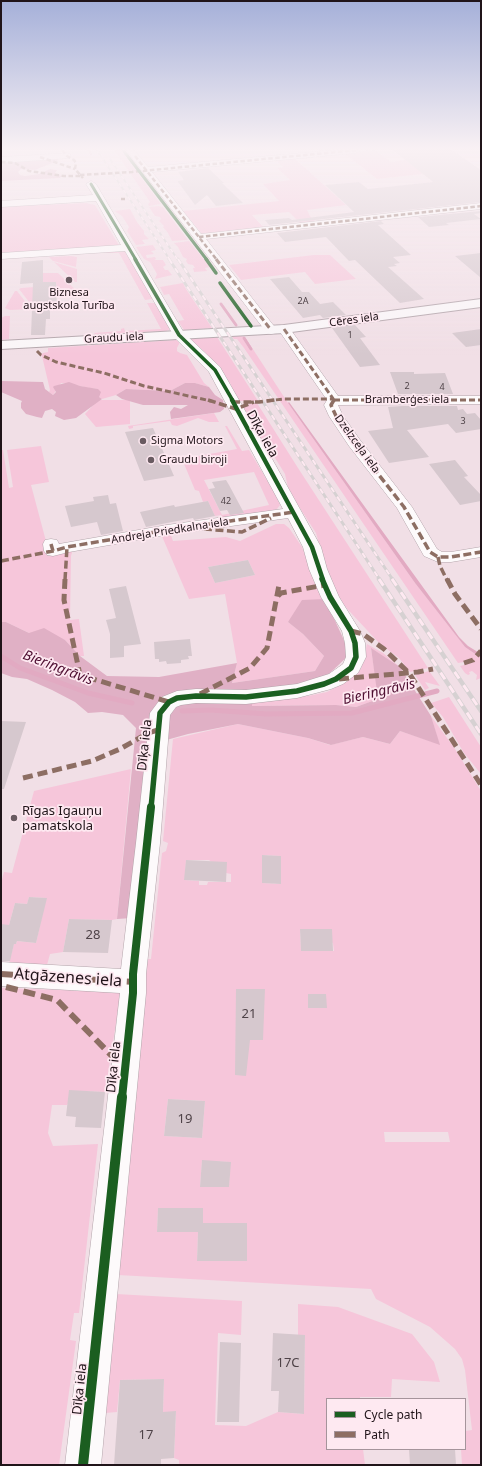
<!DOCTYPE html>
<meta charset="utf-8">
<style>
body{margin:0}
#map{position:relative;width:482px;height:1466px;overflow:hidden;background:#f1dfe6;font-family:"Noto Sans",sans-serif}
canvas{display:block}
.frame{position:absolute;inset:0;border:2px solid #201419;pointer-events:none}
.legend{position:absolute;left:326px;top:1398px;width:140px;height:52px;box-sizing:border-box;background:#fee9f1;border:1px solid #a5949b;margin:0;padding:5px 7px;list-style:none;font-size:12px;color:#201419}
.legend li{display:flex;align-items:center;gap:8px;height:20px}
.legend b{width:20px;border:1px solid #a5949b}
</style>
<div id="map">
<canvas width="482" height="1466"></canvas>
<div class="frame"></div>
<ul class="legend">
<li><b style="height:5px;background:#1b5e20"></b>Cycle path</li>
<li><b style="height:5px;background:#8d6e63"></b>Path</li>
</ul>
</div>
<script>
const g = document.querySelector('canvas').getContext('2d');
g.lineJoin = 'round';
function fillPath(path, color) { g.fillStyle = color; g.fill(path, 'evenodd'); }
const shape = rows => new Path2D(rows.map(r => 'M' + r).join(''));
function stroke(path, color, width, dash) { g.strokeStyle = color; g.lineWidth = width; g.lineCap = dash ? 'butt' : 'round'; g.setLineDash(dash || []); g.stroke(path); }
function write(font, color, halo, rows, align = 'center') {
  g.font = font + ' "Noto Sans",sans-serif'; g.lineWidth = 3.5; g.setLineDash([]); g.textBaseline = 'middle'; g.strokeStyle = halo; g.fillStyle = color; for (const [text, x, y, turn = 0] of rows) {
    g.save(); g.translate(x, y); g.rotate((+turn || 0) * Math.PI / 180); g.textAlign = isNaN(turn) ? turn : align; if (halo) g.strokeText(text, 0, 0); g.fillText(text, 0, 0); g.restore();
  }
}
fillPath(shape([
 [114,150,121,150,161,204,149,206,148,204,150,202],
 [375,150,391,162,412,159,431,173,377,179,344,153],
 [293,157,346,205,307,210,310,216,316,222,301,224,289,212,252,215,264,228,202,234,183,211,279,201,263,184,290,180,277,168,283,167,275,159],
 [86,203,95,205,120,247,1,255,1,207],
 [158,206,163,207,188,240,172,241,168,233,163,227,164,226,159,221,161,219,160,217,155,216,149,207],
 [130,209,137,222,144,231,144,234,149,239,142,240,145,244,136,245,127,231,129,227,122,216,115,211],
 [189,241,210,267,205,268,207,271,194,272,193,268,195,268,193,265,188,264,186,261,187,259,183,257,178,247,174,243],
 [153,245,156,250,151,251,154,254,146,255,147,258,155,257,156,259,154,260,163,260,166,265,163,267,165,270,168,270,172,275,155,279,157,274,150,262,144,259,136,247],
 [125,251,153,298,152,299,145,300,119,253,86,253],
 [314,255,330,255,356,279,315,284,305,272,241,280,229,265],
 [71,256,77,257,76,267,53,261,49,257],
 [54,262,77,269,77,282,75,282],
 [43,273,58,273,77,291,57,292,56,282,43,282],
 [183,283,186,289,212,328,184,330,178,321,184,320,169,294,164,295,160,287],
 [33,287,33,307,19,289,21,288],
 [15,291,17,291,31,309,10,310,5,308],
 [147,303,156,303,170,329,166,331,95,334,94,333,121,331,121,329,124,328,125,331,161,329],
 [5,316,10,316,9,339,1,340,1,318],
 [239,335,245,337,288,403,415,583,465,647,481,658,481,678,476,680,477,675,472,671,469,672,470,674,468,675,465,673,460,666,464,665,464,662,458,663,244,348,237,339,234,339,231,336],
 [217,337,258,401,237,401,230,383,223,373,206,353,190,339],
 [177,340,180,342,177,348,177,351,180,353,187,355,204,383,209,387,195,383,185,383,170,391,126,389,116,395,102,399,99,397,98,389,89,388,66,383,61,383,53,395,49,392,50,390,42,356,40,356,43,353,48,352,48,348],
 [98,400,130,400,130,424,96,427,85,414],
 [257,403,298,468,428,668,410,672,399,658,380,644,338,599,332,589,316,533,296,502,288,487,285,474,272,453,260,438,252,419,242,408,250,404],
 [214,413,219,422,209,422,198,418,177,426,172,425,170,421,133,426,133,428,129,429,128,426],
 [225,426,227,426,242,451,249,450,276,495,280,505,277,509,271,511,224,519,221,515,215,516,208,501,203,502,199,491,195,490,182,459,237,449],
 [254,472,269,505,222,515,204,480],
 [41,446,49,482,31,485,47,545,60,543,73,549,71,556,70,620,79,619,84,656,80,656,65,640,29,633,6,622,1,622,1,450,3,450,9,488,13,487,7,450],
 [276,524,284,524,289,528,302,547,325,599,288,622,303,634,324,656,315,671,232,683,237,663,225,594,189,599,161,534,170,533,173,541,226,537,240,541],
 [248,560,255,575,215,583,208,567],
 [367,644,383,653,400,667,371,649,379,699,356,707,336,705,251,706,252,699,308,696,327,692,340,685,361,669],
 [429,671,440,686,425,682,429,688,425,690,415,675],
 [449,697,481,747,481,774,464,753,443,717,431,703],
 [431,716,455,749,481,791,481,1465,462,1465,461,1449,465,1449,465,1431,472,1430,465,1370,462,1359,455,1349,430,1327,376,1299,371,1289,118,1275,147,959,151,959,162,853,166,851,168,843,163,841,173,739,238,724,308,738,330,745,363,737,390,744,400,731,439,744],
 [262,855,281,856,281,884,262,883],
 [186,860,209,860,226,873,231,874,231,882,208,882,207,885,199,885,199,881,185,880],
 [300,929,329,942,333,943,334,951,301,951],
 [168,1099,205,1101,202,1138,164,1136],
 [384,1132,448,1132,450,1142,385,1142],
 [202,1161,230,1162,229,1187,200,1187],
 [203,1208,203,1223,247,1223,247,1261,197,1261,198,1232,157,1232,158,1209],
 [131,769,117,919,112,920,69,919,63,952,50,954,47,965,9,963,14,944,16,944,17,941,36,943,46,898,29,897,27,904,15,903,9,925,1,925,1,883,4,872,12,873,34,791],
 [1,988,121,992,105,1092,80,1091,67,1105,52,1105,48,1133,53,1146,98,1144,79,1313,74,1313,70,1340,76,1341,59,1465,1,1465],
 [116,1294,242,1301,241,1335,218,1333,215,1425,246,1426,278,1412,304,1414,305,1335,298,1335,298,1304,338,1307,412,1334,434,1362,440,1382,392,1379,391,1397,360,1397,360,1399,327,1399,327,1449,363,1449,365,1465,179,1465,179,1460,174,1458,176,1412,163,1412,164,1379,120,1380,117,1412,105,1413]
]), '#f6c6da');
fillPath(shape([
 [59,159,55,162,35,170,21,169,18,172,20,175,25,176,39,174,50,169,57,170,55,173,62,176,60,178,1,181,3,162],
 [1,381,43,382,45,389,53,395,56,392,53,387,54,386,69,382,80,386,98,389,101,392,99,397,102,399,76,418,64,420,55,416,56,412,52,409,45,411,42,418,37,417,26,414,21,408,21,403,22,401,1,392],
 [185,383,195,383,209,387,215,395,223,400,224,409,220,412,171,419,170,412,174,407,181,409,188,405,143,405,122,399,116,395,126,389,170,391],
 [325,599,343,638,349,655,330,673,311,685,253,694,252,706,336,705,356,707,378,699,371,648,400,667,431,716,440,745,400,731,390,744,363,737,331,745,308,738,238,724,188,734,152,744,132,918,117,919,136,728,123,715,102,712,88,713,75,702,52,690,27,679,12,677,1,673,1,622,6,622,29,633,44,628,65,640,80,656,107,676,159,677,237,663,232,683,315,671,324,656,303,634,288,622,302,600]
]), '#e0b0c5');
fillPath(shape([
 [289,402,459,637,468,646,481,654,481,658,465,647,415,583,288,403]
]), '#e2aac2');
stroke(shape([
 [89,150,91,154]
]), '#e2aac2', 2.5);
stroke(shape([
 [221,304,236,325],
 [244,338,251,349]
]), '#e2aac2', 3);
stroke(shape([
 [1,656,20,668,88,693,132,703],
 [182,711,211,710,267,714,352,713,437,691]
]), '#e2aac2', 5);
fillPath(shape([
 [393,150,452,150,481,170,481,202,269,225,265,220,289,218,292,220,354,212,325,185,359,182,368,189,433,182],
 [208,168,224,183,222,183,243,203,216,206,207,195,195,205,178,182,178,181,184,180,178,172],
 [481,211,481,213,474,214,481,219,446,223,449,225,429,227,418,217],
 [381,221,384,224,378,225,411,255,393,257,400,263,394,264,397,266,388,267,424,299,400,303,355,260,349,261,326,237,285,242,277,233],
 [481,253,481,278,455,256],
 [43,260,43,282,56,282,57,306,50,306,50,319,46,319,45,335,31,335,33,283,20,284,22,262],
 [289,277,302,292,309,292,320,304,333,302,346,315,323,318,320,315,303,318,270,279],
 [355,325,366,337,360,338,380,365,360,367,332,328],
 [481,329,481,345,466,347,452,333],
 [390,372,414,372,414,374,445,373,453,394,398,394],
 [402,406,457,406,458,410,463,409,467,414,475,413,481,420,481,429,456,433,448,424,407,430,429,457,389,463,368,431,393,428,388,407],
 [153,428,174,476,144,481,125,432],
 [455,460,468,476,464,477,481,495,481,501,460,505,429,464],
 [226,480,229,485,244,513,230,515,227,510,220,511,209,489,215,488,212,482],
 [108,495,110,504,116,503,123,531,101,535,97,522,71,527,65,506,94,501,93,497],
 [208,501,215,516,194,520,193,518,146,527,140,512,174,505,175,507],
 [248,560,255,575,215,583,208,567],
 [126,586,141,644,124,646,124,657,110,658,110,634,106,620,116,618,109,589],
 [190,639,192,656,188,656,189,659,181,660,181,663,167,664,166,661,159,662,159,659,155,659,154,642],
 [1,721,26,722,4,789,1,789],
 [262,855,281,856,281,884,262,883],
 [186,860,227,862,226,882,184,880],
 [29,897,47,898,36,943,17,941,16,944,14,944,10,961,1,961,1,924,9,925,15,903,27,904],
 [69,919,112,920,108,953,63,952],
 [300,929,332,929,333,951,301,951],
 [236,989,265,989,263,1040,250,1040,246,1076,235,1075],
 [308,994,326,994,327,1008,308,1008],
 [69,1090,105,1092,101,1128,75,1127,76,1117,66,1116],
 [168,1099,205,1101,202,1138,164,1136],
 [202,1160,231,1162,229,1187,200,1187],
 [158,1208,203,1208,203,1223,247,1223,247,1261,197,1261,198,1232,157,1232],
 [273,1333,305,1335,304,1414,278,1412,279,1391,271,1391],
 [220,1342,241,1343,239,1422,217,1422],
 [164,1379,163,1412,176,1411,174,1458,161,1459,161,1465,114,1465,120,1380],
 [409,1449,455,1449,456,1465,410,1465]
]), '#d6c8ce');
const street = shape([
 [126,150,134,150,148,167,334,150,360,150,356,153,152,172,201,234,481,203,481,209,206,239,277,330,275,333,271,334,267,333,126,150],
 [67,153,70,154,71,156,70,158,1,163,1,157,67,153],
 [91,181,96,184,184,333,220,367,251,421,321,547,327,569,339,597,360,631,365,643,366,657,358,673,343,684,331,689,297,698,246,704,196,703,181,705,176,707,170,715,160,843,146,974,146,993,101,1465,65,1465,120,993,1,986,1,962,121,969,136,843,150,713,162,697,177,691,196,689,246,690,297,684,329,674,343,664,346,657,345,643,342,631,321,597,309,569,303,547,288,518,167,535,69,552,53,556,47,555,44,551,43,544,45,540,51,539,57,540,59,544,167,525,283,509,209,372,175,338,125,251,1,259,1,253,121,245,96,201,1,207,1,201,93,195,86,184,91,181],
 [284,325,288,326,338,396,481,396,481,404,338,405,343,416,360,440,412,507,437,549,442,552,451,552,481,547,481,557,451,562,438,562,424,556,397,508,349,446,329,416,324,405,327,400,278,329,280,326,284,325]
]);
const secondary = shape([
 [481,299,481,307,284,333,1,349,1,341,284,325,481,299]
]);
stroke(street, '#b3a5ab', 1);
stroke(secondary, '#b3a5ab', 2);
fillPath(street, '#fdfafb');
fillPath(secondary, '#faf6f8');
const railFar2 = shape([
 [97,150,170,260],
 [108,156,178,260]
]);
const railFar1 = shape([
 [169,259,380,580],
 [178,259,393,580]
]);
const rail = shape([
 [379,579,481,734],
 [392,579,481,711]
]);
stroke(railFar2, '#d6d1d2', 2);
stroke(railFar1, '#d6d1d2', 3);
stroke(rail, '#d6d1d2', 4.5);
stroke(railFar2, '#fee9f1', 1.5, [4]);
stroke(railFar1, '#fee9f1', 2, [5.5]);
stroke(rail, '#fee9f1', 3, [8]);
stroke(shape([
 [62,150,67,156,74,160,76,163,75,169,83,178],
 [135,156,217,260],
 [40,157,75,169],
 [1,162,15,163,29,171,64,176,81,176],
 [80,175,132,172,356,150],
 [121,199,125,199],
 [199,237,481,206]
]), '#8d6e63', 2.5, [4.5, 2.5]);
stroke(shape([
 [216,259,271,330],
 [284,329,334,400],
 [37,351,41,355,56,362,104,373,144,386,211,401],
 [334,400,481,400],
 [267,401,283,399,333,399]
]), '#8d6e63', 3, [6, 3]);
stroke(shape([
 [208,400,236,409,254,402],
 [334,400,331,405,336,416,354,443,404,507,430,552,438,557,451,557,481,552],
 [232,402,259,402,275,400],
 [204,529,242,532,271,518],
 [51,544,53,551,67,547,167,530,294,512],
 [438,557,440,566,447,580],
 [1,561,53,551],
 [65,580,67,547]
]), '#8d6e63', 3.5, [8, 3.5]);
stroke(shape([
 [65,579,64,600,80,675,169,702],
 [447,579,455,594,481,629],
 [278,596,281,593,325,585],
 [351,631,363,634,384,649,409,673,481,785],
 [464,663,473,660,481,651],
 [339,679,418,672,433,669],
 [200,694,250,668,267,648,279,585],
 [23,778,92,761,120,749,148,733,158,730]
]), '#8d6e63', 5, [10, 5]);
stroke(shape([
 [1,974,134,982],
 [6,987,57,1000,115,1059]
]), '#8d6e63', 6, [12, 6]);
stroke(shape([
 [123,150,207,260],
 [91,184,136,260]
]), '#1b5e20', 3);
stroke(shape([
 [135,259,179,335,215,370,233,401],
 [206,259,216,273],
 [220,283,251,326]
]), '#1b5e20', 3.5);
stroke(shape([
 [232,400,312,547,323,580]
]), '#1b5e20', 4.5);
stroke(shape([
 [151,808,160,713,169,702,177,698,196,696,246,697,297,691,324,684,336,679,351,668,356,657,355,643,351,631,330,597,322,579]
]), '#1b5e20', 5.5);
stroke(shape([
 [122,1098,133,993,133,974,151,807]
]), '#1b5e20', 8);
stroke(shape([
 [83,1465,122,1097]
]), '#1b5e20', 10);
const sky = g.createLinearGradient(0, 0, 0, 355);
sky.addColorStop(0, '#a5b0d9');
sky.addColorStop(0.42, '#f9f1f4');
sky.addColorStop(1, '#f9f1f400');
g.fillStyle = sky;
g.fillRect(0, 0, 482, 355);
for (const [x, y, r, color] of [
 [69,280,4,"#695b61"],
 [143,441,4,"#695b61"],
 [151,460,4,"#695b61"],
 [14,818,4,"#695b61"]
]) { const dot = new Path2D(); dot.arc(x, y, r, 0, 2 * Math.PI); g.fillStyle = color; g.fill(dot); stroke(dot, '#fee9f1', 1.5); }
write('9px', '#4e4247', null, [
 ["2A",303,301],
 ["1",350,335],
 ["2",407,386],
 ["4",442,387],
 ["3",463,421],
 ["42",226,501]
]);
write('11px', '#201419', '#fee9f1', [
 ["Biznesa",69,293,"center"],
 ["augstskola Turība",69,306,"center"],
 ["Sigma Motors",151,441],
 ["Graudu biroji",159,460]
], 'left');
write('11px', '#201419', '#fee9f1', [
 ["Cēres iela",354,320,-8],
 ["Graudu iela",114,338,-3],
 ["Bramberģes iela",407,400],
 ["Dzelzceļa iela",357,444,54],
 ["Andreja Priedkalna iela",170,531,-9]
]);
write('13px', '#201419', '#fee9f1', [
 ["Dīķa iela",262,434,61],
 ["Dīķa iela",145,745,-84],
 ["Dīķa iela",114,1067,-84],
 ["Dīķa iela",80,1389,-84]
]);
write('13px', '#201419', '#fee9f1', [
 ["Rīgas Igauņu",22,811],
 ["pamatskola",22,826]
], 'left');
write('13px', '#4e4247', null, [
 ["28",93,935],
 ["21",249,1014],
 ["19",185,1119],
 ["17C",288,1363],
 ["17",146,1435]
]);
write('italic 14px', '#4e0e31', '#fee9f1', [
 ["Bieriņgrāvis",58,668,21],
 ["Bieriņgrāvis",379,692,-13]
]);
write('16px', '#201419', '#fee9f1', [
 ["Atgāzenes iela",68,978,4]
]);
</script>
